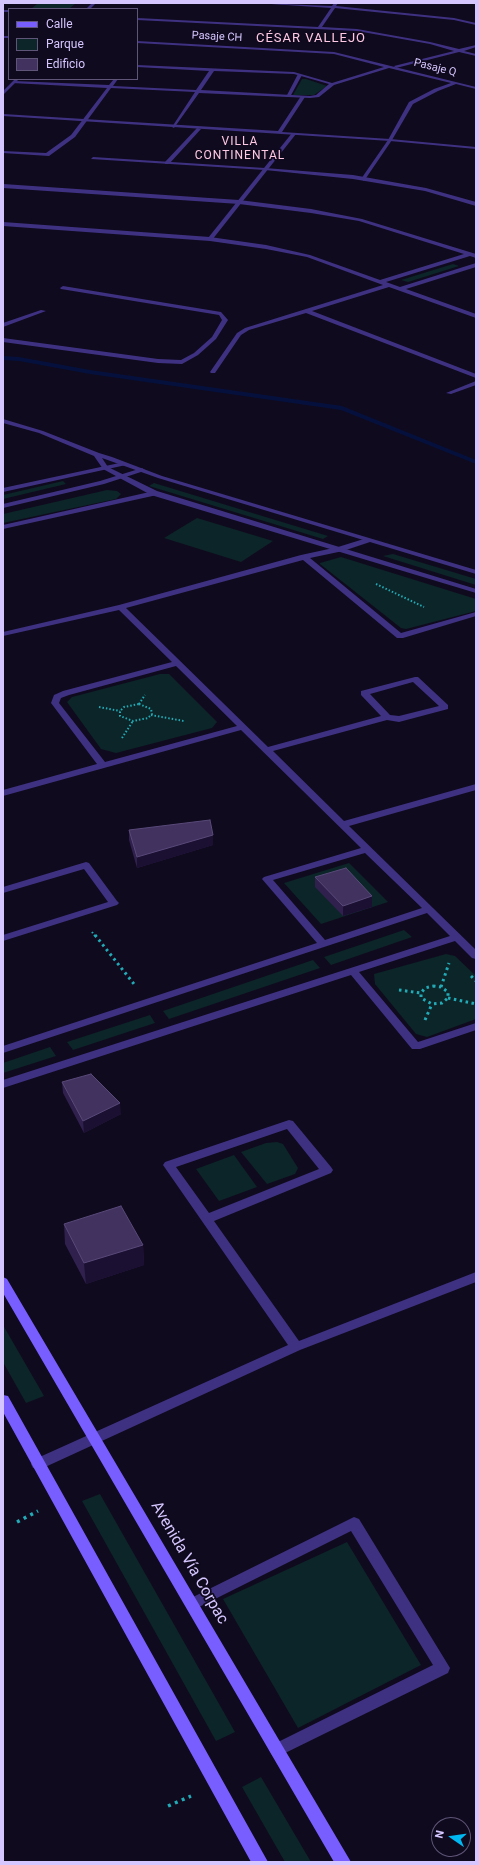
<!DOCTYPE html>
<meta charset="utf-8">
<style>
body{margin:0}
#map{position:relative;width:479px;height:1865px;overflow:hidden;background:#100a1e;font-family:Roboto,sans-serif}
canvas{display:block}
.frame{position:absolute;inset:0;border:4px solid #d5c6ff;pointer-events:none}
.legend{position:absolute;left:8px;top:8px;width:130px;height:72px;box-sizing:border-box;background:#100a1e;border:1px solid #5f5578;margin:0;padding:5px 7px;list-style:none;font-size:12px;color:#d5c6ff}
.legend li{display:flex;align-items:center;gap:8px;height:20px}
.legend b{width:20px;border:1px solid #5f5578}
.north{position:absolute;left:431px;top:1817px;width:40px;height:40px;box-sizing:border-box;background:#100a1e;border:1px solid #5f5578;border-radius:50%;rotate:283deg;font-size:11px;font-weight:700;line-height:16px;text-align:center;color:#d5c6ff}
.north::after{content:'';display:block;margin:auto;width:14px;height:18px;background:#00b7f1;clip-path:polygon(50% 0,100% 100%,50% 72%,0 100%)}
</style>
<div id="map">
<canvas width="479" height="1865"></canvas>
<div class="frame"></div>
<ul class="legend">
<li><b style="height:5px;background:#785dff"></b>Calle</li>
<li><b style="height:11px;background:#0c2528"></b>Parque</li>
<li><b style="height:11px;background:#413260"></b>Edificio</li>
</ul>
<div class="north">N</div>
</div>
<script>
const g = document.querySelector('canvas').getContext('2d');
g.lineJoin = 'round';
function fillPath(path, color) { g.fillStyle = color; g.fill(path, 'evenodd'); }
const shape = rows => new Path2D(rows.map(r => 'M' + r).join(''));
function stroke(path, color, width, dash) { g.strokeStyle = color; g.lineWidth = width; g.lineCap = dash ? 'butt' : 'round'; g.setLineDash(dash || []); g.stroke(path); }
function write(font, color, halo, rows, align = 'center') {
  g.font = font + ' Roboto,sans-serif'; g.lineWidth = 3.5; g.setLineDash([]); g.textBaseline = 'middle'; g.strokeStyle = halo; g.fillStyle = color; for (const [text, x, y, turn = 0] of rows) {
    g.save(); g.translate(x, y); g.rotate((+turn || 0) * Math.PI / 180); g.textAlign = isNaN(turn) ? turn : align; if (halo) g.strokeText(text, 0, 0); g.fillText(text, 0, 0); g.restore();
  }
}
fillPath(shape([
 [38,3,76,3,69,9,31,9],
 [302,79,306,79,327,86,314,95,293,95],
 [453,264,459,266,408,282,401,280],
 [63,481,66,484,3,499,3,495],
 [154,483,328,536,323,539,149,486],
 [107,490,117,491,121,494,116,499,3,523,3,514],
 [197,518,273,541,241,562,164,538],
 [393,554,476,579,476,585,383,556],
 [341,557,476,599,476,611,406,629,401,628,320,564,320,563],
 [160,674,169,674,217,722,212,728,116,753,101,749,67,702,72,697],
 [349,863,388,902,321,924,284,883],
 [404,930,412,937,331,965,324,957],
 [446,954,455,956,476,976,476,1019,427,1037,416,1034,375,984,374,974],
 [313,960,320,968,169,1019,163,1011],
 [150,1015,155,1023,73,1050,67,1042],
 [50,1047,56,1056,3,1073,3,1063],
 [277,1142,283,1144,298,1168,295,1174,267,1184,241,1152,266,1143],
 [234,1155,257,1187,219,1201,196,1169],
 [3,1325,44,1396,26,1403,3,1362],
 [100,1494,235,1732,216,1741,82,1501],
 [347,1542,421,1665,298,1728,223,1599],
 [261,1777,311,1862,285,1862,242,1787]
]), '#0c2528');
fillPath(shape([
 [3,356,19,357,90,370,342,406,476,460,476,464,341,410,90,374,19,361,3,360,3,356]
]), '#05113c');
stroke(shape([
 [376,584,424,607],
 [139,704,151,709,152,714,148,718,133,721,120,716,120,711,124,707,139,704],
 [139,704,145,695],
 [99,707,120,711],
 [151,715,184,721],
 [122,738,133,721],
 [92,932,95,936]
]), '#22abb7', 2, [1.5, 2]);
stroke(shape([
 [95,935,134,984],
 [471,976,476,981],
 [433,986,441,987,448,992,448,998,442,1003,432,1004,421,998,421,993,425,988,433,986],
 [441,987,449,963],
 [399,990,421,993],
 [448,998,476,1004],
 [425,1020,432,1004]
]), '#22abb7', 3, [2.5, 3.5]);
stroke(shape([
 [17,1522,38,1511],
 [168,1806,191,1796]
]), '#22abb7', 3.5, [3, 4.5]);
fillPath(shape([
 [137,41,334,52,476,87,476,89,456,84,438,91,413,104,392,140,364,181,361,179,388,140,409,102,434,89,451,83,389,68,334,85,319,97,310,98,199,93,174,128,172,127,195,92,111,88,75,137,49,156,3,153,3,151,46,153,71,135,107,88,12,83,14,81,109,85,114,79,118,79,113,86,196,90,209,71,137,67,137,65,294,72,332,83,384,67,334,54,137,43,137,41],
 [214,71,294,74,329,84,316,95,310,96,201,90,214,71],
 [197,128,201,129,169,164,165,164,165,162,197,128],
 [292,133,296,134,212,240,208,240,208,238,292,133],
 [63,286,221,312,228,320,216,339,198,355,182,364,158,363,3,342,3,338,158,359,181,360,194,353,212,337,222,320,219,315,61,289,60,288,63,286],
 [41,310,46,311,3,327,3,323,41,310]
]), '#3f3181');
fillPath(shape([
 [256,3,332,6,334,3,338,3,336,6,454,18,476,23,476,25,454,20,335,8,322,27,357,29,430,42,459,49,476,45,476,47,464,51,476,54,476,56,459,52,396,68,394,66,454,51,430,44,357,31,137,20,137,18,318,27,331,8,256,3],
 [3,36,9,36,9,38,3,38,3,36],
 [298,74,302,75,290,97,286,97,298,74],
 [15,79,19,79,3,95,3,91,15,79],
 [301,96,305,97,282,132,390,139,476,147,476,149,390,141,3,116,3,114,278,131,301,96],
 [93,157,265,168,353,175,426,188,476,202,476,206,425,191,353,179,265,170,91,159,93,157],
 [3,184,239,200,311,209,362,219,476,254,476,258,470,256,386,282,400,287,476,263,476,267,406,289,476,314,476,318,389,287,312,311,476,374,476,378,306,313,249,330,241,335,215,373,211,373,210,372,237,333,245,328,383,285,307,257,266,249,210,241,3,226,3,222,210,237,266,245,310,255,380,280,464,254,359,221,311,213,239,204,3,188,3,184],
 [476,381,476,385,451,394,446,393,476,381],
 [124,462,127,464,126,465,3,492,3,488,124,462],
 [142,468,145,470,144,471,104,484,3,508,3,504,100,481,142,468],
 [154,491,157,491,157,495,3,529,3,525,154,491],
 [367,538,371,540,370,542,343,551,310,558,401,633,476,612,476,616,403,638,397,638,303,560,126,608,268,747,381,716,361,695,361,691,415,677,418,677,448,705,448,709,399,722,387,720,273,751,344,821,476,784,476,790,349,826,476,950,476,959,472,958,455,941,359,972,418,1042,476,1023,476,1030,420,1049,412,1049,351,975,3,1088,3,1080,450,936,427,913,3,1053,3,1046,317,943,262,879,264,877,361,848,241,730,3,796,3,790,97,764,51,703,54,695,63,691,172,662,119,610,3,636,3,632,119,605,301,555,338,547,367,538],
 [176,666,237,726,105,762,59,703,61,698,69,695,176,666],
 [413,682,439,706,399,716,390,715,370,694,413,682],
 [365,853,422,908,325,940,273,880,365,853],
 [86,862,89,863,117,901,119,903,117,905,3,941,3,935,108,902,84,869,3,893,3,887,86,862],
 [289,1120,293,1121,331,1167,333,1170,331,1173,214,1221,299,1341,476,1272,476,1282,300,1350,43,1468,38,1469,33,1468,31,1464,33,1460,288,1345,163,1165,165,1162,289,1120],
 [287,1129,319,1169,209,1213,176,1167,287,1129],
 [354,1517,359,1519,450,1668,448,1673,277,1757,272,1755,269,1750,272,1745,433,1665,351,1531,197,1608,192,1610,187,1608,185,1604,187,1600,354,1517]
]), '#3f3181');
fillPath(shape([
 [92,3,96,3,90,9,86,9,92,3],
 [3,10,9,10,9,12,3,12,3,10],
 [3,419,43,431,99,453,112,457,162,476,476,570,476,574,158,478,102,458,108,467,157,491,476,589,476,593,151,495,103,469,94,456,39,433,3,423,3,419]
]), '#3f3181');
fillPath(shape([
 [3,1277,7,1279,351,1862,334,1862,3,1293,3,1277],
 [3,1395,8,1396,268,1862,251,1862,3,1412,3,1395]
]), '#785dff');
fillPath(shape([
 [129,830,213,835,213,845,137,868,129,840],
 [315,877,372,896,372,907,343,916,315,887],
 [62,1082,121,1114,84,1133,63,1093],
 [64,1224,143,1245,144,1265,86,1284,65,1244]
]), '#2f204d');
fillPath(shape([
 [213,835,213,845,137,868,137,857],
 [372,896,372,907,343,916,343,906],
 [120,1103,121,1114,84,1133,83,1121],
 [143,1245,144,1265,86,1284,84,1263]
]), '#1b1032');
const building = shape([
 [210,820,213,835,137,857,129,830,210,820],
 [346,868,372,896,343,906,315,877,346,868],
 [91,1074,120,1103,83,1121,62,1082,91,1074],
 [121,1206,143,1245,84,1263,64,1224,121,1206]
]);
fillPath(building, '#413260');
stroke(building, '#584979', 1);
write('11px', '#d5c6ff', '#100a1e', [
 ["Pasaje CH",217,37,3],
 ["Pasaje Q",435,68,14]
]);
g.letterSpacing = '1px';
write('12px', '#ffc8e3', '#100a1e', [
 ["VILLA",240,142],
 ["CONTINENTAL",240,156]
]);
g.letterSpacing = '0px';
g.letterSpacing = '1px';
write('13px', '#ffc8e3', '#100a1e', [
 ["CÉSAR VALLEJO",311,39]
]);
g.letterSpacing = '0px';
write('16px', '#d5c6ff', '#100a1e', [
 ["Avenida Vía Corpac",189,1563,60]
]);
</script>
